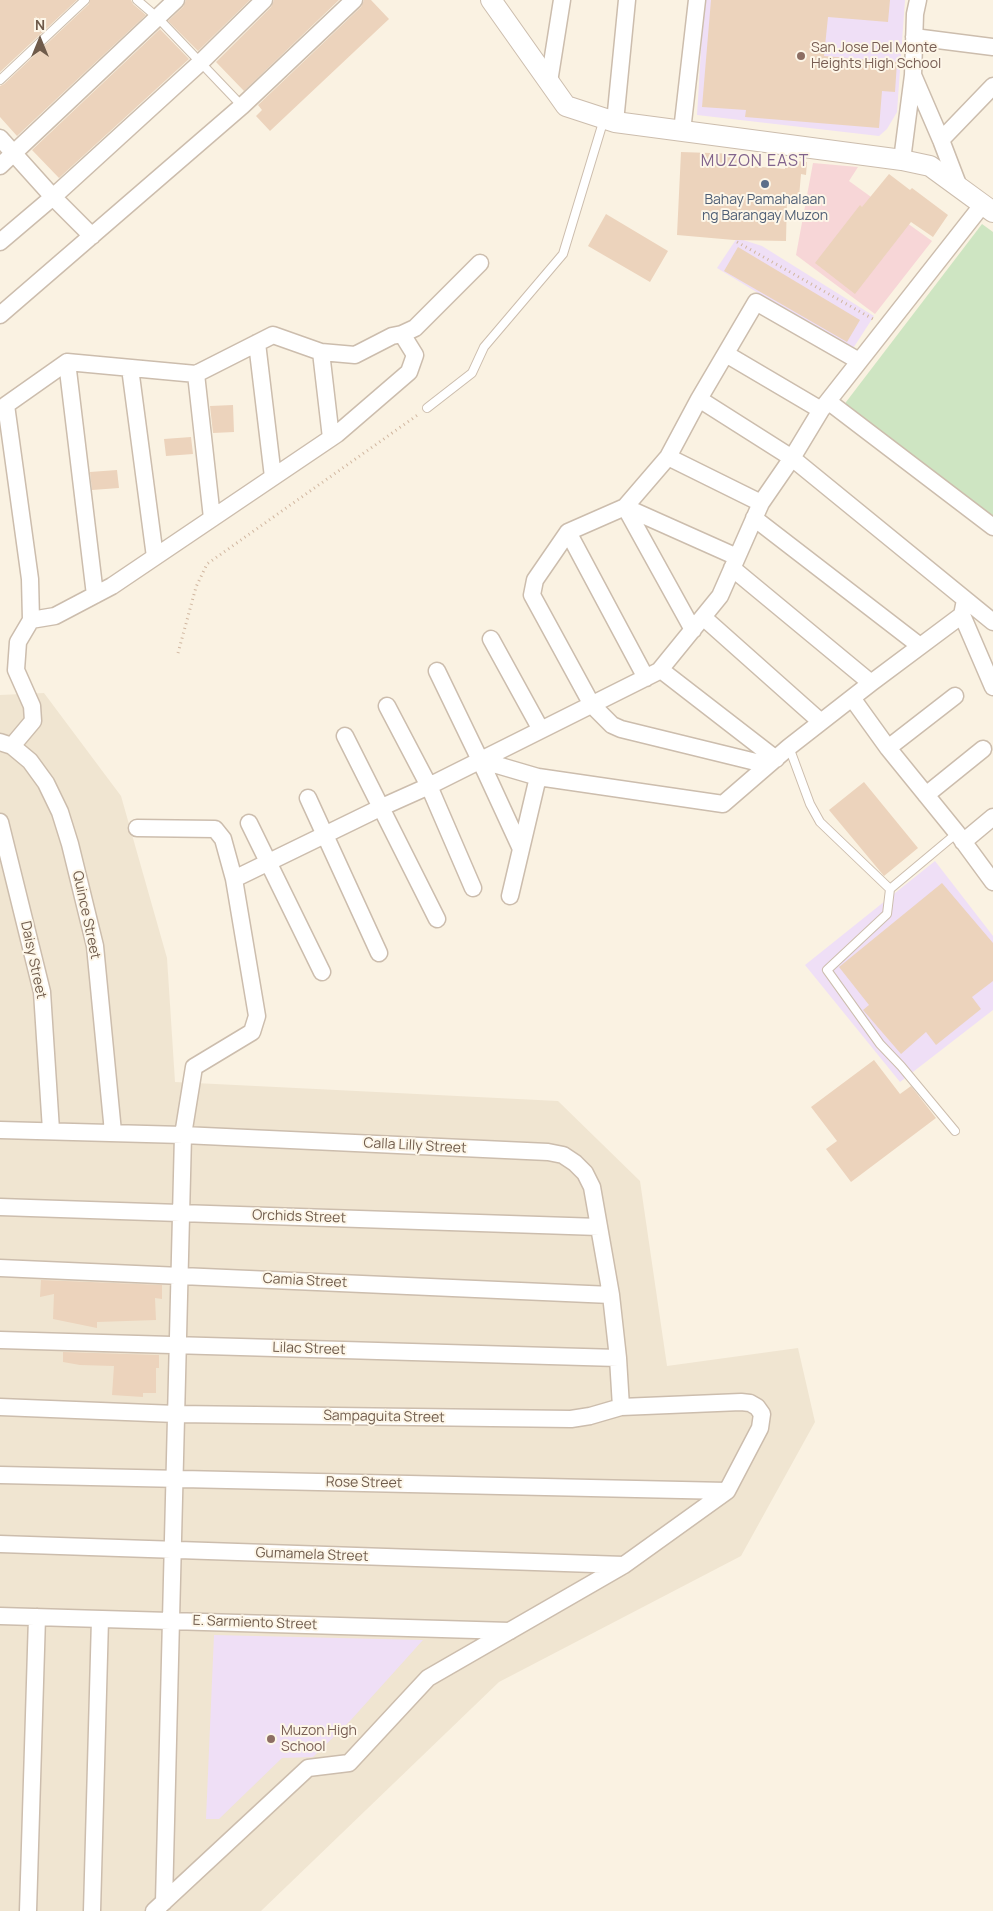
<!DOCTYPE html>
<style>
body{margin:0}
#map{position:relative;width:993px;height:1911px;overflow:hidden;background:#faf2e2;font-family:Manrope,sans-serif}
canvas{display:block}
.north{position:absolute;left:15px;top:15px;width:50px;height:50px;-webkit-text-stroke:4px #fdf6e8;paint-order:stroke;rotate:0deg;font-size:14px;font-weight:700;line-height:20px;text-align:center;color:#6f5b4b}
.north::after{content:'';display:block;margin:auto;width:18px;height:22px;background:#6f5b4b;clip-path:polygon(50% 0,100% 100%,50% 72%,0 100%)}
</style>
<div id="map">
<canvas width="993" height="1911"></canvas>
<div class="north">N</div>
</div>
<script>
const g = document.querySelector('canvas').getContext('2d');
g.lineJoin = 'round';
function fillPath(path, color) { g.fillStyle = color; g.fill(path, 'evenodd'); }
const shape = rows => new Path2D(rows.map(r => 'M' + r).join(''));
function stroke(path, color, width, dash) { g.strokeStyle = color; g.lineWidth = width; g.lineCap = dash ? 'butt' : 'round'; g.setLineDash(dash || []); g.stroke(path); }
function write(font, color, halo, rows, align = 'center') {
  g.font = font + ' Manrope,sans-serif'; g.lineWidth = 4; g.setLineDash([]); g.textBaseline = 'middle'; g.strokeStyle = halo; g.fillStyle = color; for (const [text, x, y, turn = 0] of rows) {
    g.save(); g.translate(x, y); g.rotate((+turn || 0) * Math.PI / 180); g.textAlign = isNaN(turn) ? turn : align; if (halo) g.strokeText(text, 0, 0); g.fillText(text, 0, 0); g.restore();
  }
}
fillPath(shape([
 [44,693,121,796,167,958,175,1082,558,1101,640,1181,667,1366,798,1348,815,1422,741,1556,499,1682,261,1911,0,1911,0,695]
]), '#f0e5d1');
fillPath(shape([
 [704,0,905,0,897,112,887,129,879,136,697,115],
 [737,238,762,246,874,316,852,350,717,268],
 [935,861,993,936,993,1010,900,1082,805,965],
 [214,1635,423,1640,350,1721,313,1757,282,1758,219,1819,206,1819]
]), '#efdff6');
fillPath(shape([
 [813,163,858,167,849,181,932,241,875,314,796,255]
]), '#f7d6d7');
fillPath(shape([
 [982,224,993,232,993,520,843,406]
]), '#cee5c2');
fillPath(shape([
 [0,0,77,0,0,72],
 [90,0,131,0,133,4,146,15,17,136,0,117,0,86,4,84,89,4],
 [186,0,250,0,198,51,168,21,183,7],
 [274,0,339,0,244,91,216,62,271,7],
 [364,0,371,0,389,19,270,131,256,116,262,110,258,105,361,7],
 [711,0,890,0,888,22,828,17,824,56,897,62,895,92,882,91,879,128,745,117,746,110,702,107],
 [160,29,189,59,59,178,32,150],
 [681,152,740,154,739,165,785,169,785,160,807,162,806,175,801,174,799,197,787,196,786,241,734,240,677,235],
 [889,174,910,190,912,188,948,215,933,237,911,222,855,294,815,263,860,205,862,207],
 [606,214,668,251,650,282,588,246],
 [738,247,860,320,847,342,724,271],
 [233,405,234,432,213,433,210,406],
 [191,437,193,454,166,456,164,439],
 [117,470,119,488,92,490,90,472],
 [864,782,918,848,884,876,829,810],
 [942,883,993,943,993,981,972,997,981,1009,936,1045,926,1032,901,1054,863,1010,869,1005,839,967],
 [874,1060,900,1094,911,1086,936,1118,851,1182,826,1149,837,1141,811,1107],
 [41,1280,162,1285,162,1299,155,1298,156,1320,97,1322,97,1328,53,1319,54,1294,40,1297],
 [63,1352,159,1355,159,1368,156,1368,156,1393,143,1393,143,1397,112,1395,114,1366,80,1365,63,1362]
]), '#ecd3bc');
const service = shape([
 [137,0,158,18,242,106],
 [0,80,85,0],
 [427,408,472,373,484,347,563,254,604,119],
 [789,747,810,804,820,822,890,889,957,833],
 [890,889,887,914,827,970,880,1044,901,1066,955,1131]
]);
const minor = shape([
 [914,37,993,47],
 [913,75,941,140,959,187],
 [549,82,562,0],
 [615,122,627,0],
 [682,131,697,0],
 [0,138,53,197,92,236],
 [941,140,993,86],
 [902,160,913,75,915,14,918,0],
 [0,166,176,0],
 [0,242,53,197,201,62,264,0],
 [0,315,242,106,354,0],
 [257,343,273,477],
 [321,352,331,438],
 [726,354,821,410],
 [67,362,95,595],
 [130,368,155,557],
 [196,374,212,518],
 [699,399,792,458,993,622],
 [829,402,993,527],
 [668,457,761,503],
 [754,518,920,646],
 [568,532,646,678],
 [737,557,625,507,568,532,535,580,532,595,592,705,612,725,621,729,768,765],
 [732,568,871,683],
 [962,615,993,687],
 [703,617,821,722],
 [31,620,55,616,112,586,337,434,409,372,415,355,402,334],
 [693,630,625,507,668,457,699,399,756,302,859,361],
 [491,639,541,730],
 [661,670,776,759],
 [437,671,480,760,521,849],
 [852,698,888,748,957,833,993,882],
 [387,706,429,786,473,888],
 [345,736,437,919],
 [0,742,12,746,30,761,46,783,60,812,70,844,95,946,113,1132],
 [12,746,33,721,32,706,16,670,18,642,31,620,30,579,6,405,67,362,196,374,273,335,321,352,355,355,392,336,402,334,415,328,480,263],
 [888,748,955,696],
 [480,760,538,777,723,804,789,747,871,683,962,615,965,600],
 [926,795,983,749],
 [308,798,379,953],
 [0,822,42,992,51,1130],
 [249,823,322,972],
 [137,828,215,829,223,839,234,879,257,1016,252,1032,194,1067,183,1135,164,1902],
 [963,842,993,817],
 [234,879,382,807,429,786,659,671,720,596,761,503,792,458,821,410,983,204],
 [510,896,538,777],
 [0,1130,183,1135,548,1152,563,1155,575,1163,585,1173,592,1187,611,1295,618,1358,621,1407],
 [0,1207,599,1227],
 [0,1268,611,1295],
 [0,1340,618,1358],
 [0,1407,176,1414,571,1419,590,1416,621,1407,741,1402,750,1403,757,1407,762,1414,760,1428,727,1491,624,1565,428,1678,349,1763,308,1768,154,1911],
 [0,1475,727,1491],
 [0,1544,624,1565],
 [0,1616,510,1631],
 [28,1911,37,1617],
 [92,1911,100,1619]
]);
const tertiary = shape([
 [491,0,566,106,615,122,902,160,930,166,993,212]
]);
stroke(service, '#ccbdad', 10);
stroke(minor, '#ccbdad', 19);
stroke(tertiary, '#ccbdad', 22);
stroke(shape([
 [737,242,873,319],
 [178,653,196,587,207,564,419,414]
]), '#d1b7a0', 3, [1, 4]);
stroke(service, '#fff', 8);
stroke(minor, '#fff', 16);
stroke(tertiary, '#fff', 20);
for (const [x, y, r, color] of [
 [801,56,5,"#8d6e63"],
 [765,184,5,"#5c6f8a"],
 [271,1739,5,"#8d6e63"]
]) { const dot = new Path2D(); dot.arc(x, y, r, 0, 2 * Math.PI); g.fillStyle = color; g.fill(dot); stroke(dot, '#fdf6e8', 2); }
write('14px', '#785e54', '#fdf6e8', [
 ["San Jose Del Monte",811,48],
 ["Heights High School",811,64],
 ["Muzon High",281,1731],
 ["School",281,1747]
], 'left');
write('14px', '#4e5e75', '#fdf6e8', [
 ["Bahay Pamahalaan",765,200],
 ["ng Barangay Muzon",765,216]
]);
write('14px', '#6f5b4b', '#fdf6e8', [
 ["Quince Street",86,915,78],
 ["Daisy Street",33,960,78],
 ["Calla Lilly Street",415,1146,3],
 ["Orchids Street",299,1217,2],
 ["Camia Street",305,1281,3],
 ["Lilac Street",309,1349,2],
 ["Sampaguita Street",384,1417,1],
 ["Rose Street",364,1483,1],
 ["Gumamela Street",312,1555,2],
 ["E. Sarmiento Street",255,1623,2]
]);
g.letterSpacing = '1px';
write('16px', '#81638c', '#fdf6e8', [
 ["MUZON EAST",755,162]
]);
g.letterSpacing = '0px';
</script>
